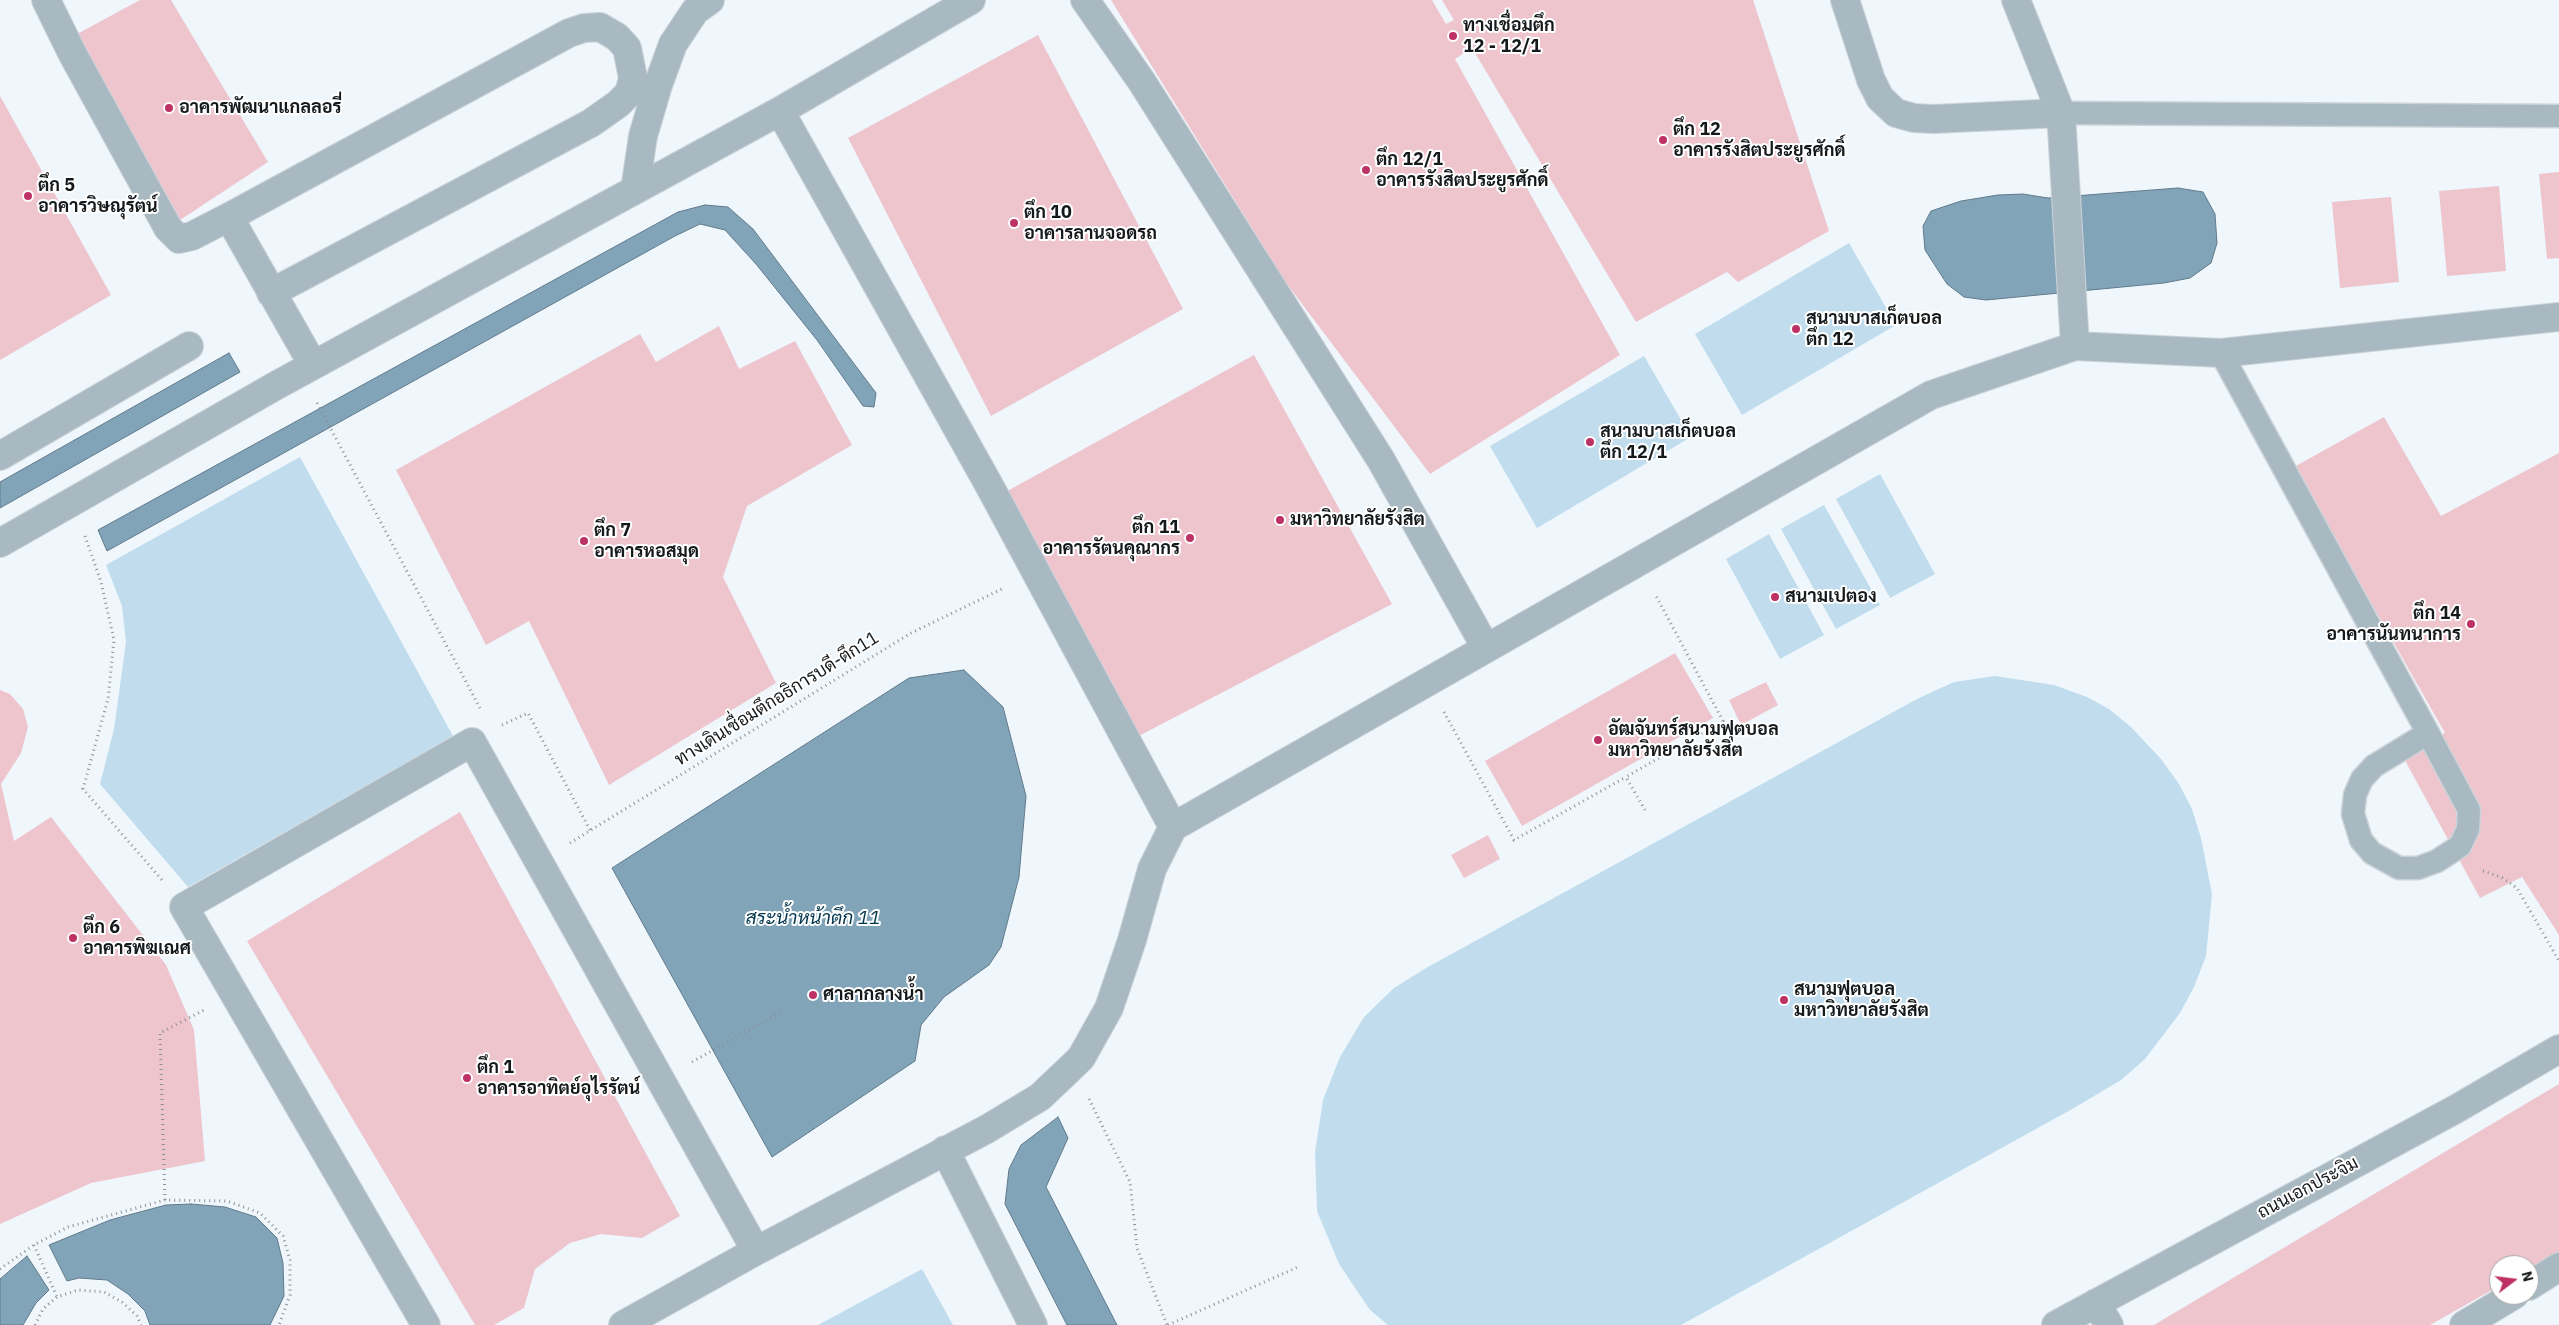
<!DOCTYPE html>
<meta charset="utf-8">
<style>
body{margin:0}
#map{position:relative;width:2559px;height:1325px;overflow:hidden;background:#eff7fc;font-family:"IBM Plex Sans",sans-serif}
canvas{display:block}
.north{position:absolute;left:2489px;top:1255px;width:50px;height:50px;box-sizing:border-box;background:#fff;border:1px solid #a2a3a4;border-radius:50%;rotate:75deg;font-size:14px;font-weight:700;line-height:20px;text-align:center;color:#16191b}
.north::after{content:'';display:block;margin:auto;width:18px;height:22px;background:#bd3164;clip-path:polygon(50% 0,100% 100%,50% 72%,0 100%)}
</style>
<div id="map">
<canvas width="2559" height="1325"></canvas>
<div class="north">N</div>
</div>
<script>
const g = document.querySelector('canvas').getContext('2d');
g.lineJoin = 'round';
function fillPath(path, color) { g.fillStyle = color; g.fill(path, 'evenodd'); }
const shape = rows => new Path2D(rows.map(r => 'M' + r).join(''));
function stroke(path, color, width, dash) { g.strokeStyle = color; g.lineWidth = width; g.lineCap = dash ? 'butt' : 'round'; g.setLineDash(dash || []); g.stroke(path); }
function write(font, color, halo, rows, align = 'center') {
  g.font = font + ' "IBM Plex Sans",Sarabun,sans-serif'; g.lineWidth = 4; g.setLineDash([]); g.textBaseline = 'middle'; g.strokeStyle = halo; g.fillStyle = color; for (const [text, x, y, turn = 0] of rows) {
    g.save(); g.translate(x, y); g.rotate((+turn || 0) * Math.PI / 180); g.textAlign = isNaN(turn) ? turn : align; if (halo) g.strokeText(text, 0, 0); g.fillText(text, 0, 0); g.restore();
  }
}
fillPath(shape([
 [1849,243,1896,325,1742,415,1695,334],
 [1644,356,1691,437,1537,528,1490,446],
 [300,457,453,736,188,887,100,784,114,729,126,642,122,606,106,565],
 [1880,474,1935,574,1890,598,1836,499],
 [1824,505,1880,605,1836,629,1781,529],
 [1769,534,1824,635,1780,659,1726,559],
 [1995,676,2054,685,2087,697,2109,709,2131,727,2161,759,2179,784,2192,809,2201,838,2212,894,2206,956,2194,987,2180,1013,2145,1059,2121,1080,2074,1108,1681,1325,1388,1325,1370,1310,1339,1264,1317,1211,1315,1152,1323,1100,1340,1057,1364,1017,1394,988,1426,968,1917,699,1954,682],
 [922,1269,953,1325,818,1325]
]), '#c1dded');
const water = shape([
 [2178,188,2203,192,2215,214,2217,243,2211,263,2190,278,2164,283,1986,300,1964,297,1947,284,1925,250,1923,226,1931,211,1961,201,1998,195,2023,194,2048,198,2178,188],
 [705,205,728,207,753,229,876,393,874,407,863,406,817,340,756,264,725,230,700,224,675,236,107,551,98,530,678,212,705,205],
 [229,353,240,372,0,508,0,482,229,353],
 [964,670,1003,707,1026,796,1019,877,1001,947,989,965,944,997,921,1025,915,1061,772,1157,612,868,909,678,964,670],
 [1058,1117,1068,1138,1046,1187,1117,1325,1067,1325,1005,1204,1009,1169,1021,1145,1058,1117],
 [191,1204,225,1207,256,1217,277,1238,283,1263,284,1296,270,1325,150,1325,145,1311,128,1294,107,1280,79,1278,67,1281,49,1245,110,1220,166,1205,191,1204],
 [27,1256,49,1290,36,1303,23,1325,0,1325,0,1279,27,1256]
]);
fillPath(water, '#81a4b9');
stroke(water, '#617a8a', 1);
fillPath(shape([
 [140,0,171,0,268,162,168,228,66,40],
 [1111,0,1432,0,1446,24,1454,20,1442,0,1753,0,1829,231,1738,282,1727,272,1636,322,1472,48,1455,59,1620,355,1430,474,1284,280],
 [1038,35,1183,309,991,416,848,138],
 [0,96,111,295,0,360],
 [2559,172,2559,258,2547,259,2539,174],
 [2499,186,2506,271,2447,276,2439,191],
 [2391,197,2399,282,2340,288,2332,202],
 [719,326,739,369,795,341,852,445,747,506,723,577,776,683,609,785,529,621,486,645,396,470,640,334,656,362],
 [1254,355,1392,604,1133,739,1002,494],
 [2384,417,2441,516,2559,453,2559,935,2522,877,2480,898,2402,755,2445,733,2294,467],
 [1675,653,1713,718,1522,826,1485,761],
 [1766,682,1778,705,1741,725,1729,700],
 [0,690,10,694,23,709,28,727,21,753,1,784,14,841,51,817,166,965,194,1030,205,1161,91,1183,0,1224],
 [460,812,680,1216,642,1238,601,1234,570,1243,535,1269,524,1308,494,1325,475,1325,247,941],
 [1488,835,1500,859,1464,878,1451,855],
 [2559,1084,2559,1252,2529,1269,2529,1265,2499,1265,2499,1286,2430,1325,2154,1325]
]), '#eec4cd');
const service = shape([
 [2061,113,2559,116],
 [2221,353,2428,733],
 [2428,733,2469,810,2468,829,2460,846,2437,861,2418,868,2399,868,2372,853,2361,840,2353,814,2355,795,2362,779,2374,766,2428,733]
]);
const minor = shape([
 [46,0,72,53,168,228,179,239,192,236,229,217,313,365],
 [1085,0,1142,82,1381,460,1486,648],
 [1845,0,1871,80,1880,98,1896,113,1914,118,1934,119,2061,113],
 [2016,0,2061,113,2075,346],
 [780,111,989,485,1173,827],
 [635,190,643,136,658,85,673,44,695,11,710,0],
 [229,217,569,33,584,28,600,27,617,37,627,48,633,78,629,93,618,104,591,123,271,293],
 [0,456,189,346],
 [0,543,277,385,780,111,971,0],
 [945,1150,1033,1325],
 [2529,1286,2559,1267],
 [2096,1303,2109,1325],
 [426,1325,184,907,472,742,756,1251],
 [623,1325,756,1251,987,1129,1040,1097,1081,1058,1109,1008,1132,940,1152,869,1173,827,1931,395,2075,346,2221,353,2559,317],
 [2056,1325,2456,1109,2559,1049],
 [2464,1325,2514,1295]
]);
stroke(service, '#ccd3d8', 25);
stroke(minor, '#ccd3d8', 30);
stroke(shape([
 [317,403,480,708],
 [85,536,101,582,114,640,108,699,83,789,162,880],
 [1444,712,1514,840,1626,777],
 [502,725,528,713,590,830],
 [1645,810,1626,777,1723,721,1655,594],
 [570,843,911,633,1004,588],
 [2483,871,2501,877,2517,888,2559,961],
 [692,1062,781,1012],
 [1089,1099,1130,1182,1137,1248,1167,1325],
 [165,1200,160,1033,204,1010],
 [34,1245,57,1297],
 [0,1269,34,1245,68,1227,165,1200,227,1201,260,1213,283,1236,290,1260,290,1295,279,1325],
 [35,1325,43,1309,57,1297,78,1290,104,1292,122,1302,137,1316,141,1325],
 [1168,1325,1298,1267]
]), '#8c9195', 3, [1, 4]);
stroke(service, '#a9b9c2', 22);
stroke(minor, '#a9b9c2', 28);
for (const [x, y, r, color] of [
 [1453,36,5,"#bd3164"],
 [169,108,5,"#bd3164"],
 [1663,140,5,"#bd3164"],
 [1366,170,5,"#bd3164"],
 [28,196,5,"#bd3164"],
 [1014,223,5,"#bd3164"],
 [1796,329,5,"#bd3164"],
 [1590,442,5,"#bd3164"],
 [1280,520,5,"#bd3164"],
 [1190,538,5,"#bd3164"],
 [584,541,5,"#bd3164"],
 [1775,597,5,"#bd3164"],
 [2471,624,5,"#bd3164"],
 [1598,740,5,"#bd3164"],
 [73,938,5,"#bd3164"],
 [813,995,5,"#bd3164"],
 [1784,1000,5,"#bd3164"],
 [467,1078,5,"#bd3164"]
]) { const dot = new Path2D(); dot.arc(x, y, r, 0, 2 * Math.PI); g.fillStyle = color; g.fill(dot); stroke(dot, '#fff', 2); }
write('bold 18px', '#16191b', '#fff', [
 ["ทางเชื่อมตึก",1463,26],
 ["12 - 12/1",1463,47],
 ["อาคารพัฒนาแกลลอรี่",179,108],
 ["ตึก 12",1673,130],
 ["อาคารรังสิตประยูรศักดิ์",1673,151],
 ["ตึก 12/1",1376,160],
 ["อาคารรังสิตประยูรศักดิ์",1376,181],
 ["ตึก 5",38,186],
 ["อาคารวิษณุรัตน์",38,207],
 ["ตึก 10",1024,213],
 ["อาคารลานจอดรถ",1024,234],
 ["สนามบาสเก็ตบอล",1806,319],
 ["ตึก 12",1806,340],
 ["สนามบาสเก็ตบอล",1600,432],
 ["ตึก 12/1",1600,453],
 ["มหาวิทยาลัยรังสิต",1290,520],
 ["ตึก 11",1180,528,"right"],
 ["อาคารรัตนคุณากร",1180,549,"right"],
 ["ตึก 7",594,531],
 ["อาคารหอสมุด",594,552],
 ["สนามเปตอง",1785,597],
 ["ตึก 14",2461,614,"right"],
 ["อาคารนันทนาการ",2461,635,"right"],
 ["อัฒจันทร์สนามฟุตบอล",1608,730],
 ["มหาวิทยาลัยรังสิต",1608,751],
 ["ตึก 6",83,928],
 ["อาคารพิฆเณศ",83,949],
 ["สนามฟุตบอล",1794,990],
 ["มหาวิทยาลัยรังสิต",1794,1011],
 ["ศาลากลางน้ำ",823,995],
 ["ตึก 1",477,1068],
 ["อาคารอาทิตย์อุไรรัตน์",477,1089]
], 'left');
write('18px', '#16191b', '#fff', [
 ["ทางเดินเชื่อมตึกอธิการบดี-ตึก11",777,699,-32],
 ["ถนนเอกประจิม",2308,1188,-28]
]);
write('italic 19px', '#04374d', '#fff', [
 ["สระน้ำหน้าตึก 11",813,919]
]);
</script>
